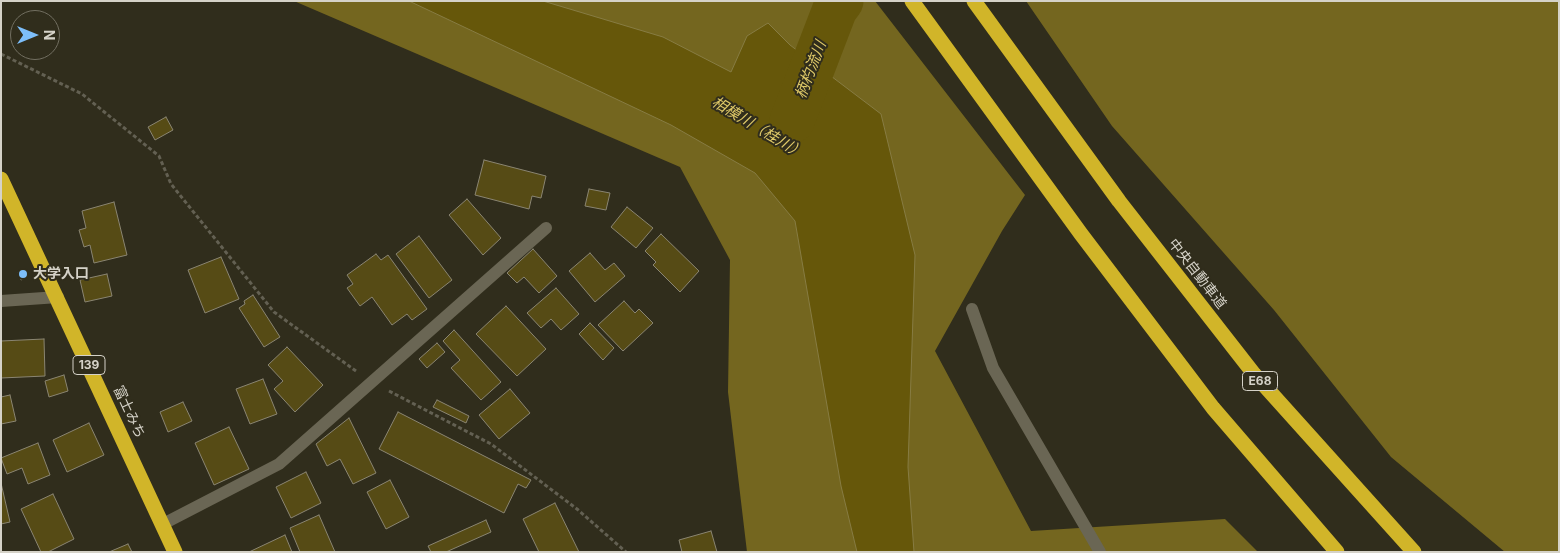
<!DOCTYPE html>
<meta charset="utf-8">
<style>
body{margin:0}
#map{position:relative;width:1560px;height:553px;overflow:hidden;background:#302d1c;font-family:Inter,sans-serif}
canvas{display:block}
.frame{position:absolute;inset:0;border:2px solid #d5d2c8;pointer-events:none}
.north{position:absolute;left:10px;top:10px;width:50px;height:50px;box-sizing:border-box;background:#302d1c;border:1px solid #726f61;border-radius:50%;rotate:90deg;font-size:14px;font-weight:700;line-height:20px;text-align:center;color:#d5d2c8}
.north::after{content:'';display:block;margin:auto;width:18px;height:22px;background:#7dbef9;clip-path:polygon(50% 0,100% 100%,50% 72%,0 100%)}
</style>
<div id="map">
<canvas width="1560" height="553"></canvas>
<div class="frame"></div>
<div class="north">N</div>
</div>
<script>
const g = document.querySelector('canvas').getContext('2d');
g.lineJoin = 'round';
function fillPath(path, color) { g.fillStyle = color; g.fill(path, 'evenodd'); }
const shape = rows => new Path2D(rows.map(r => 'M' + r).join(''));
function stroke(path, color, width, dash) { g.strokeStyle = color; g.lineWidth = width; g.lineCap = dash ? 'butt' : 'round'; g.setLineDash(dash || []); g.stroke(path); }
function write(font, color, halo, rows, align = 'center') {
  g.font = font + ' Inter,"Noto Sans JP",sans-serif'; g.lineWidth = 4; g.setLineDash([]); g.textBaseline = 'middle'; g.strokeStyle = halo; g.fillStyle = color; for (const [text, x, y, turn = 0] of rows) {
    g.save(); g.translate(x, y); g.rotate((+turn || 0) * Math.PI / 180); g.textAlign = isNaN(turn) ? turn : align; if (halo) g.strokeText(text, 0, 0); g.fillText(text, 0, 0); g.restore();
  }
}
fillPath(shape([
 [294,1,875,1,1025,195,1002,231,935,351,1031,531,1225,519,1258,552,747,552,728,392,730,260,680,167],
 [1026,1,1559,1,1559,552,1505,552,1391,457,1274,310,1112,126]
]), '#74661f');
const water = shape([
 [409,1,543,1,663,37,731,72,747,36,768,23,790,45,881,114,915,255,908,467,914,552,857,552,841,486,795,221,755,173,671,125,409,1]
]);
fillPath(water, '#66570a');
stroke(water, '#877c43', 1);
stroke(shape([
 [792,121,835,9,841,1]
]), '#66570a', 45);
const building = shape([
 [166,117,173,130,155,140,148,127,166,117],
 [484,160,546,176,541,198,532,196,529,209,475,195,484,160],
 [589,189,610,193,606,210,585,206,589,189],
 [467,199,501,238,483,255,449,215,467,199],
 [114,202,127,255,94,263,90,245,84,247,79,230,86,228,82,211,114,202],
 [627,207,653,228,636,248,611,227,627,207],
 [661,234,699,271,680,292,653,265,656,262,645,251,661,234],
 [419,236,452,280,429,298,396,254,419,236],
 [533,249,557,276,539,293,524,277,517,283,507,273,533,249],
 [590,253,605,270,614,263,625,276,595,302,569,271,590,253],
 [376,254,381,260,388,255,427,309,412,320,407,314,392,325,372,297,360,306,347,288,353,284,347,275,376,254],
 [221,257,239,299,205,313,188,270,221,257],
 [22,270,25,278,21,280,18,272,22,270],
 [107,274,112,296,85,302,80,280,107,274],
 [556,288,579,314,561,330,551,319,541,328,527,313,556,288],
 [253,295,280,337,264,347,239,308,245,304,244,301,253,295],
 [624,301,635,313,639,309,653,323,623,351,598,325,624,301],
 [506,306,546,349,517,376,476,334,506,306],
 [590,323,614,348,603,360,579,334,590,323],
 [454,330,501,382,481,400,451,368,460,360,443,341,454,330],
 [44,339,45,376,1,378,1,341,44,339],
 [437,343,445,352,427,368,419,359,437,343],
 [287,347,323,385,295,412,274,389,283,381,268,365,287,347],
 [64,375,68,391,49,397,45,381,64,375],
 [263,379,277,414,250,424,236,389,263,379],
 [510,389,530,413,499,439,479,415,510,389],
 [10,395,16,421,1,424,1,397,10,395],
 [437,400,469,416,466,423,433,407,437,400],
 [183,402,192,421,168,432,160,412,183,402],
 [398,412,531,480,526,488,518,484,504,513,379,449,398,412],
 [349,418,376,473,353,484,340,459,327,466,316,444,349,418],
 [89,423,104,455,67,472,53,440,89,423],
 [229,427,249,469,214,485,195,443,229,427],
 [38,443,50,475,28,484,22,468,7,474,1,458,38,443],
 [306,472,321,503,291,518,276,487,306,472],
 [390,480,409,517,386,529,367,492,390,480],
 [1,483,10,522,1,524,1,483],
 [53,494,74,539,48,552,41,552,21,509,53,494],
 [555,503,579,552,539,552,523,519,555,503],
 [319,515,335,552,300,552,290,528,319,515],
 [486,520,491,532,446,552,431,552,428,546,486,520],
 [711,531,717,552,682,552,679,540,711,531],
 [285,535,292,552,249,552,285,535],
 [128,544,132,552,109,552,128,544]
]);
fillPath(building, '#564b15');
stroke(building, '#8a8572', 1);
stroke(shape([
 [1,54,82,94,159,156,171,184,274,312,356,371],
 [389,391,491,444,577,509,626,552]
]), '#636052', 3, [4, 2.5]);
stroke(shape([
 [1,301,58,297],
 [972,309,993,368,1100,552],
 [163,524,279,464,546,228]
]), '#6a6654', 12);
stroke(shape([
 [912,1,1081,234,1213,408,1337,552],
 [974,1,1119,201,1254,374,1414,552],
 [1,179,175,552]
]), '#d1b529', 15);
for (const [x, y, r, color] of [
 [23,274,5,"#7dbef9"]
]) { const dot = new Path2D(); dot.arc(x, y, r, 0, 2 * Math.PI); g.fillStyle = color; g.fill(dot); stroke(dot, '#302d1c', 2); }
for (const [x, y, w] of [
 [89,365,32],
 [1260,381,35]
]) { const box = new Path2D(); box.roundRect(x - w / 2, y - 9.5, w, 19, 4); g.fillStyle = '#302d1c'; g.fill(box); stroke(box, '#d5d2c8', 1); }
write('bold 12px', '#d5d2c8', null, [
 ["139",89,365],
 ["E68",1260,381]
]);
write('bold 14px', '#d5d2c8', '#302d1c', [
 ["大学入口",33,274]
], 'left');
write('14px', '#d5d2c8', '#302d1c', [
 ["中央自動車道",1197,274,52],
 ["富士みち",129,412,65]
]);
write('italic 15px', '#dfc968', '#302d1c', [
 ["柄杓流川",811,70,-69],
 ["相模川（桂川）",758,128,31]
]);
</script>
